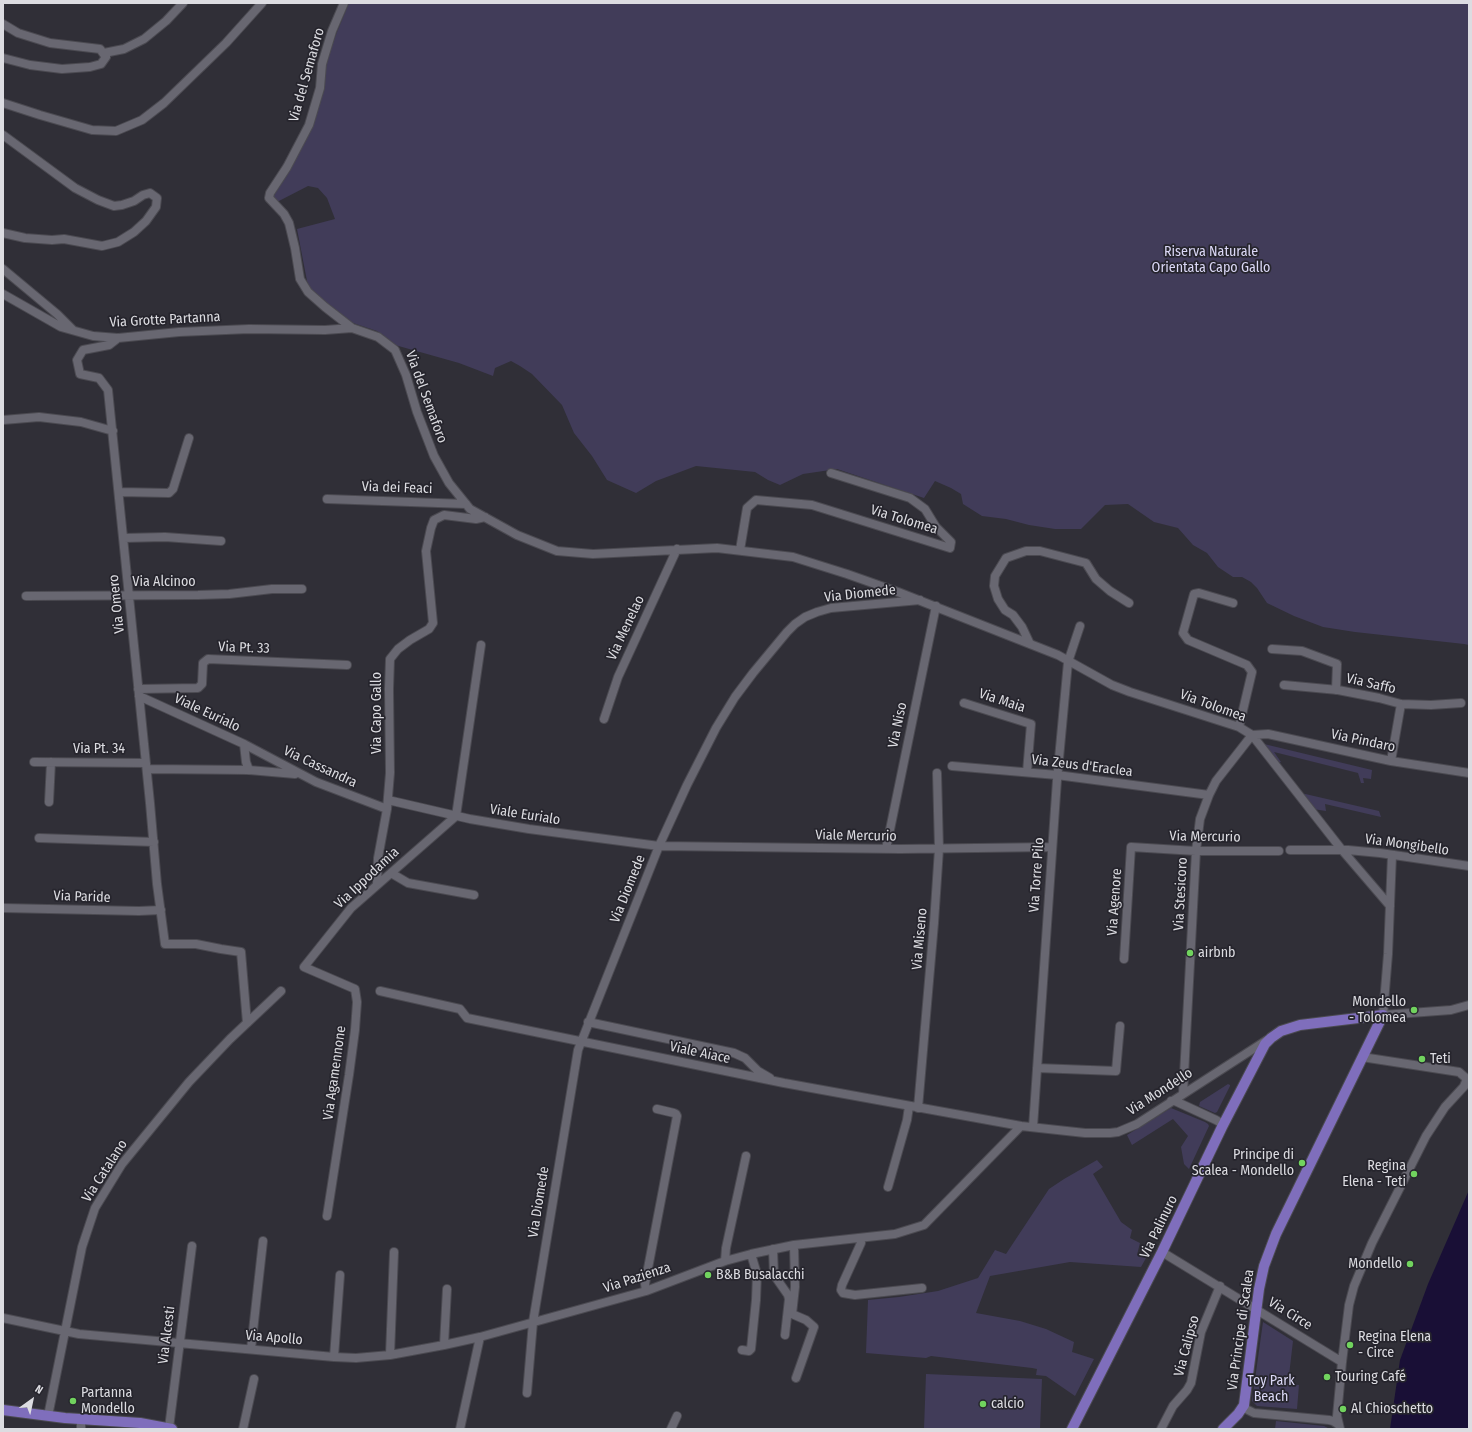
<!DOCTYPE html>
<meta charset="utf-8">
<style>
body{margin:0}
#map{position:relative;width:1472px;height:1432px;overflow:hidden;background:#302f37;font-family:"Fira Sans Condensed",sans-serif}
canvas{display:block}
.frame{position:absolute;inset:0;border:4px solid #dcdce1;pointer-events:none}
.north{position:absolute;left:12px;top:1380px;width:40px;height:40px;-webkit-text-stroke:3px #26252d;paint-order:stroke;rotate:33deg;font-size:11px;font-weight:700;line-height:16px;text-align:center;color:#dcdce1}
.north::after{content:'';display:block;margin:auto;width:14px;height:18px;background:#dcdce1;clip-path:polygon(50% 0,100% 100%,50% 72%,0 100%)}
</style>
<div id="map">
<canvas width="1472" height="1432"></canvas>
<div class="frame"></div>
<div class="north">N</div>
</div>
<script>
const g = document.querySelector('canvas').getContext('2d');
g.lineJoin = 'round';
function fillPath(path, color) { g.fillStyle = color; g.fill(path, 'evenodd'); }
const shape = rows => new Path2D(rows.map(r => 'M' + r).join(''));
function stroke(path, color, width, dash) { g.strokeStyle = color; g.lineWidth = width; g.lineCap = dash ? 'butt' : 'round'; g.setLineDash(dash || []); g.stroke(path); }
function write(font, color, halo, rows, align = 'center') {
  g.font = font + ' "Fira Sans Condensed",sans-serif'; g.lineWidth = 3.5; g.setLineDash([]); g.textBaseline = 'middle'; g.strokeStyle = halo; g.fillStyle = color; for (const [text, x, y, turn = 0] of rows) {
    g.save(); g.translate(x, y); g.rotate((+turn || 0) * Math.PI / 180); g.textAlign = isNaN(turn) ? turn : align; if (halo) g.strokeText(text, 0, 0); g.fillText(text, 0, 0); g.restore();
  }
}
fillPath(shape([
 [349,3,1469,3,1469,645,1464,644,1355,632,1323,627,1294,616,1267,603,1257,588,1251,582,1242,577,1233,577,1218,567,1207,553,1193,545,1178,528,1154,522,1128,504,1105,505,1081,529,1055,529,1029,525,1006,519,982,516,963,504,961,494,951,488,935,481,924,498,837,469,803,474,780,485,768,480,755,472,696,466,656,481,636,493,607,480,592,456,574,433,562,405,532,374,520,366,511,361,495,368,493,376,459,363,395,345,377,331,350,322,319,298,308,286,297,229,335,219,327,198,318,188,308,186,277,202,273,197,274,193,312,125,325,64,337,32],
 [1264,744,1372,770,1371,779,1363,778,1364,783,1361,783,1358,773,1274,752,1281,762,1278,763],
 [1301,793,1379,811,1381,817,1325,804,1326,811,1313,809],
 [1228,1084,1230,1085,1230,1086,1217,1112,1215,1113,1199,1106,1200,1102],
 [1171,1108,1205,1122,1208,1124,1209,1126,1189,1169,1184,1164,1181,1147,1188,1136,1173,1119,1132,1145,1127,1135],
 [1097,1160,1103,1167,1093,1174,1121,1222,1132,1230,1130,1238,1140,1243,1137,1255,1146,1258,1141,1267,1070,1262,990,1276,976,1313,1020,1321,1046,1329,1074,1342,1072,1352,1094,1359,1075,1396,1046,1376,1036,1375,1037,1369,1032,1368,931,1356,926,1358,866,1353,868,1300,899,1297,938,1291,978,1278,995,1250,1006,1254,1049,1189,1064,1179],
 [1263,1322,1293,1341,1288,1384,1299,1385,1297,1409,1257,1406,1252,1401],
 [926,1374,1042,1379,1040,1429,924,1429],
 [1276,1421,1324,1426,1330,1429,1275,1429]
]), '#413c59');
fillPath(shape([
 [1469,1190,1469,1429,1390,1429,1400,1360,1428,1284]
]), '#190f36');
const minor = shape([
 [344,3,332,31,322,64,320,88,309,125,287,167,270,193,269,198,284,214,289,223,295,248,300,279,308,292,325,307,352,328,378,337,395,350,406,375,417,412,434,456,449,483,470,509,517,535,557,551,593,554,717,548,793,557,847,574,898,592,1030,644,1058,655,1112,685,1130,692,1239,727,1252,735,1342,850,1390,906],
 [3,24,18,33,50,43,100,49,106,57,101,64,90,67,62,69,30,65,3,58],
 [104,53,124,49,144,39,166,21,183,3],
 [3,103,40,115,92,130,116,131,142,120,164,103,226,43,262,3],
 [3,135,75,188,98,200,114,206,122,205,134,201,143,195,150,193,157,198,156,207,146,221,134,232,118,242,102,246,64,239,52,240,25,238,3,233],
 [3,269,57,314,73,330],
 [3,294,61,327,93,336,118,338,179,332,249,329,325,330,352,328],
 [118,338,109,345,83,350,77,360,80,374,99,378,108,390,150,803,157,884,165,944,196,944,221,949,241,952,247,1023],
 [3,420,39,417,81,422,113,431],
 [119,492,169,493,173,489,189,438],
 [327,499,466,504],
 [123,538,165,537,221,541],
 [740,550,747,508,756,500,812,505,950,548,951,542,936,527,925,509,910,498,831,473],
 [26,596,198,595,229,594,272,589,302,589],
 [1233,603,1199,593,1194,594,1183,633,1188,640,1247,665,1252,672,1239,727],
 [1030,644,1022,627,1013,615,1005,610,998,599,994,586,995,576,1006,558,1026,551,1040,551,1086,563,1096,579,1110,591,1129,603],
 [1272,649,1302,651,1337,664,1336,690],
 [1284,685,1338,690,1379,698,1401,704,1431,705,1461,703],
 [138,689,198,688,202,684,203,663,208,659,347,665],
 [139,696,244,744,316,782,387,809],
 [964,703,1031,724,1027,772],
 [604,719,618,677,677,549],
 [1252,735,1268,734,1391,761,1469,773],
 [244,744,246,762,249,770],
 [1391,761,1401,704],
 [34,762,146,763],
 [952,766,1057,775,1209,795],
 [147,769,249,770,295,774],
 [388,800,470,819,529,829,659,846,900,849,1052,847],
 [49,802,51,762],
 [39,838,154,842],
 [886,849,936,606],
 [1290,850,1348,850,1380,853,1469,866],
 [1392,855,1388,954,1383,1015,1451,1010,1469,1005],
 [391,873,408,883,474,895],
 [377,884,378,858,387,809,390,773,389,689,390,659,398,649,410,640,429,629,433,623,426,551,431,528,434,520,444,515,476,519,485,517],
 [3,908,139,911,161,910],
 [1124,959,1131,847,1196,851,1279,851],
 [380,991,460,1009,467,1018,784,1083,1021,1126],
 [588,1022,734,1053,745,1058,758,1071,770,1078],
 [1362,1057,1459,1072,1467,1079,1464,1086],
 [1037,1068,1116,1071,1120,1026],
 [1183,1094,1196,851,1200,819,1209,795,1216,781,1252,735],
 [1171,1101,1175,1101,1216,1120,1221,1123,1222,1127],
 [918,1108,934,923,939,849,937,773],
 [1033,1127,1057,780,1068,662,1080,626],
 [888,1187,907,1120,909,1106],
 [327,1216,349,1075,355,1030,357,1002,355,989,304,967,351,908,456,816,481,645],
 [861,1238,861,1243,842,1285,841,1290,843,1293,855,1295,922,1288],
 [794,1245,795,1287,792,1314,806,1320,814,1327,796,1378],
 [773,1249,774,1275,788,1295,789,1299,785,1335],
 [1162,1252,1342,1362],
 [725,1261,726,1248,746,1156],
 [646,1291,645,1284,677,1116,676,1114,674,1113,657,1109],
 [3,1318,79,1334,334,1357,356,1358,390,1355,444,1345,480,1337,646,1291,725,1261,751,1254,794,1245,895,1234,924,1225,1021,1126,1085,1133,1110,1133,1118,1132,1137,1124,1267,1040],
 [444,1345,447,1289],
 [251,1349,263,1241],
 [742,1350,749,1351,751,1349,756,1300,757,1274,751,1254],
 [390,1355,394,1252],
 [334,1357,340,1275],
 [527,1393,533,1322,578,1050,659,846,687,785,716,728,735,697,753,673,787,632,795,624,805,617,817,612,831,608,920,600],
 [1244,1405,1246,1409,1254,1413,1329,1420,1333,1421,1339,1425],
 [48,1416,82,1247,95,1208,122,1164,189,1082,230,1039,281,991],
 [169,1428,192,1246],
 [81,1429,81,1418],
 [243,1429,254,1379],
 [460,1429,480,1337],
 [671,1429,677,1416],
 [1161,1429,1173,1406,1187,1390,1191,1383,1201,1332,1220,1286],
 [1340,1429,1337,1416,1342,1362,1349,1305,1354,1286,1372,1243,1426,1136,1445,1107,1469,1081]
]);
const major = shape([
 [3,1410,65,1418,140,1423,172,1429],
 [1072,1429,1162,1252,1222,1127,1265,1044,1271,1038,1281,1031,1300,1025,1383,1015],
 [1223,1429,1238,1414,1244,1405,1259,1289,1264,1266,1276,1234,1383,1015]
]);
stroke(minor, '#4b4a51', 10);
stroke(major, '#4b4a51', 12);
stroke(minor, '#686771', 8);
stroke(major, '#7f6ebc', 10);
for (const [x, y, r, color] of [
 [1190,953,4,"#71d35e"],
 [1414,1010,4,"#71d35e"],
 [1422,1059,4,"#71d35e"],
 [1302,1163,4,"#71d35e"],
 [1414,1174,4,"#71d35e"],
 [1410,1264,4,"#71d35e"],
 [708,1275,4,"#71d35e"],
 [1350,1345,4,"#71d35e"],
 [1327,1377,4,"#71d35e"],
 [73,1401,4,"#71d35e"],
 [983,1404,4,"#71d35e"],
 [1343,1409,4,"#71d35e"]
]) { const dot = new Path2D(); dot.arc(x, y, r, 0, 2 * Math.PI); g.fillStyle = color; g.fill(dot); stroke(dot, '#26252d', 1.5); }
write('14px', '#dcdce1', '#26252d', [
 ["Via del Semaforo",307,75,-74],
 ["Via Grotte Partanna",165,320,-3],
 ["Via del Semaforo",426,397,70],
 ["Via dei Feaci",397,488,2],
 ["Via Tolomea",904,520,17],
 ["Via Alcinoo",164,582],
 ["Via Diomede",860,594,-6],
 ["Via Omero",117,604,-96],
 ["Via Menelao",626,628,-65],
 ["Via Pt. 33",244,648,2],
 ["Via Saffo",1371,684,13],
 ["Via Maia",1002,701,18],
 ["Via Tolomea",1213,706,20],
 ["Viale Eurialo",207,713,25],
 ["Via Capo Gallo",377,713,-90],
 ["Via Niso",898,725,-78],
 ["Via Pindaro",1363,741,12],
 ["Via Pt. 34",99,749],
 ["Via Zeus d'Eraclea",1082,766,7],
 ["Via Cassandra",320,767,25],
 ["Viale Eurialo",525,815,9],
 ["Viale Mercurio",856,836,1],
 ["Via Mercurio",1205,837,1],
 ["Via Mongibello",1407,845,8],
 ["Via Torre Pilo",1037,875,-86],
 ["Via Ippodamia",367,878,-43],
 ["Via Diomede",628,889,-68],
 ["Via Stesicoro",1181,894,-87],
 ["Via Paride",82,897,2],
 ["Via Agenore",1115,902,-86],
 ["Via Miseno",920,939,-85],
 ["Viale Aiace",700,1053,12],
 ["Via Agamennone",335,1073,-82],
 ["Via Mondello",1160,1092,-33],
 ["Via Catalano",105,1171,-57],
 ["Via Diomede",539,1202,-81],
 ["Via Palinuro",1159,1227,-64],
 ["Via Pazienza",637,1278,-18],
 ["Via Circe",1290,1314,32],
 ["Via Principe di Scalea",1241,1330,-82],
 ["Via Alcesti",167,1335,-83],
 ["Via Apollo",274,1338,5],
 ["Via Calipso",1187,1346,-75]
]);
write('14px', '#dbd8f6', '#26252d', [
 ["Riserva Naturale",1211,252],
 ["Orientata Capo Gallo",1211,268],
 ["Toy Park",1271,1381],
 ["Beach",1271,1397]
]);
write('14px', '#dcdce1', '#26252d', [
 ["airbnb",1198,953],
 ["Mondello",1406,1002,"right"],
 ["- Tolomea",1406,1018,"right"],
 ["Teti",1430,1059],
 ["Principe di",1294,1155,"right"],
 ["Scalea - Mondello",1294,1171,"right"],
 ["Regina",1406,1166,"right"],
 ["Elena - Teti",1406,1182,"right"],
 ["Mondello",1402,1264,"right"],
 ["B&B Busalacchi",716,1275],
 ["Regina Elena",1358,1337],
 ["- Circe",1358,1353],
 ["Touring Café",1335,1377],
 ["Partanna",81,1393],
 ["Mondello",81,1409],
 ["calcio",991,1404],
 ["Al Chioschetto",1351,1409]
], 'left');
</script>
